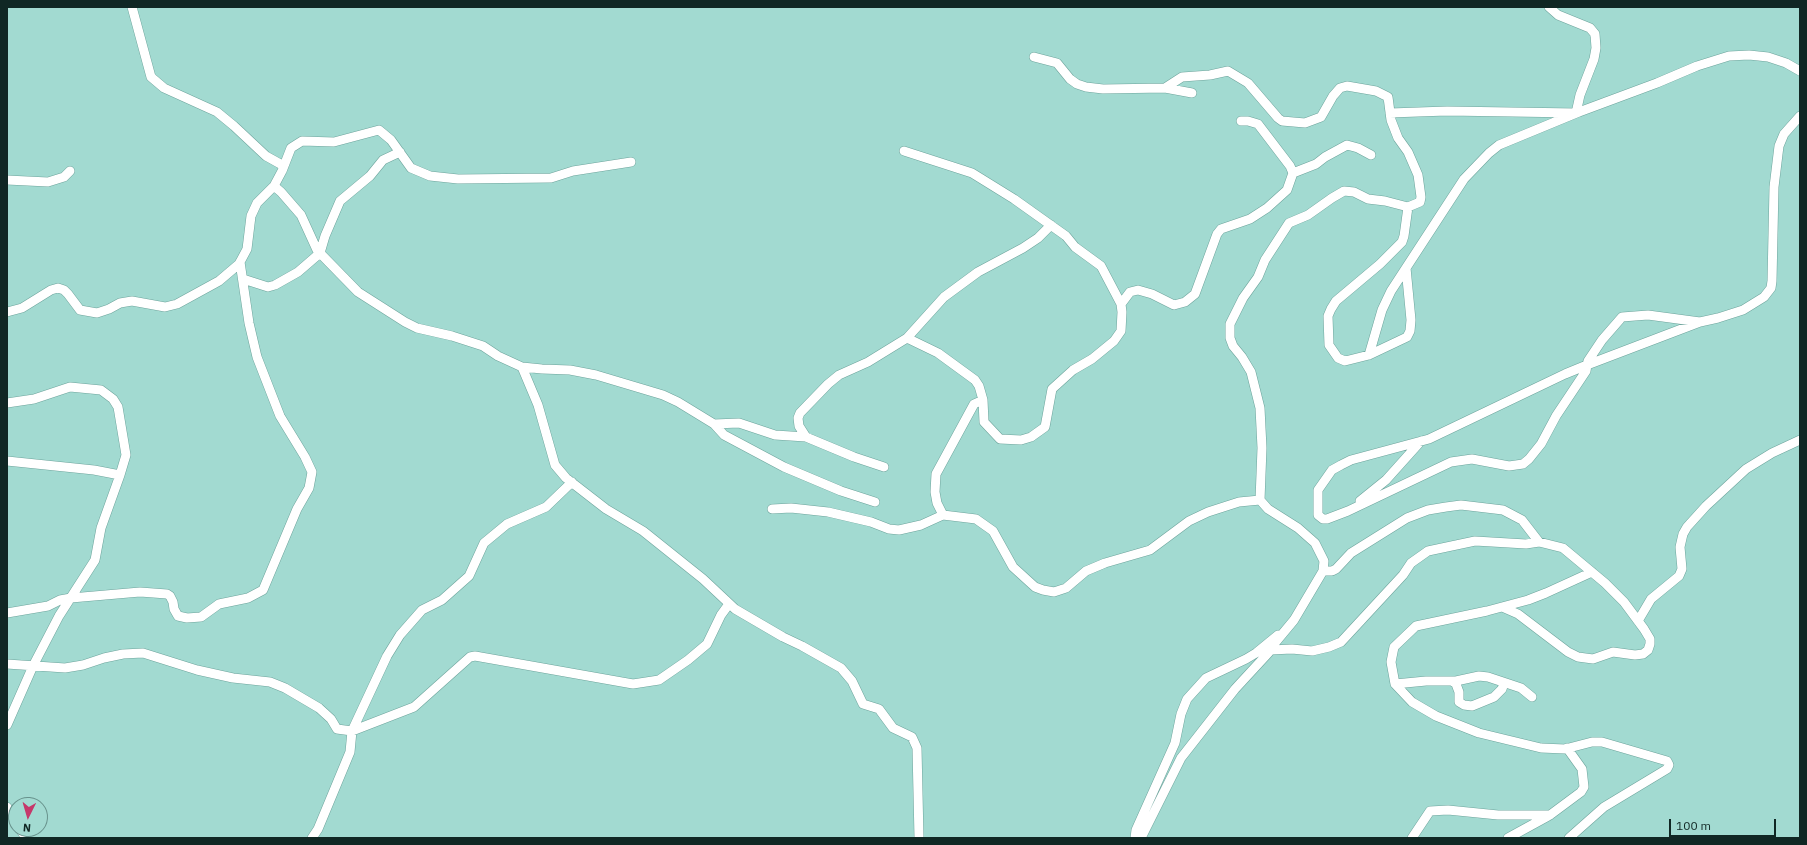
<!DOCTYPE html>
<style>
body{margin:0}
#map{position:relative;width:1807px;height:845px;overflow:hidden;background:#a2dad1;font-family:"IBM Plex Sans",sans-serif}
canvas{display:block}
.frame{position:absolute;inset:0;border:8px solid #102724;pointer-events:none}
.north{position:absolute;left:8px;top:797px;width:40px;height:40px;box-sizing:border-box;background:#a2dad1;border:1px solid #68928c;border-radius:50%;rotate:185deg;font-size:11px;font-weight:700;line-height:16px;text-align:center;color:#102724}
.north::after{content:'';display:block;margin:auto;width:14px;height:18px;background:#c5386a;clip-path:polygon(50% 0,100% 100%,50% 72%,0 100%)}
.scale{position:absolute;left:1669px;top:819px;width:107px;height:18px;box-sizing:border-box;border:2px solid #102724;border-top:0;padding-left:5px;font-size:12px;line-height:14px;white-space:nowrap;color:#102724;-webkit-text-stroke:3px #a2dad1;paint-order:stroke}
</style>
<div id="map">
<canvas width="1807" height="845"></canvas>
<div class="frame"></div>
<div class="north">N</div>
<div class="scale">100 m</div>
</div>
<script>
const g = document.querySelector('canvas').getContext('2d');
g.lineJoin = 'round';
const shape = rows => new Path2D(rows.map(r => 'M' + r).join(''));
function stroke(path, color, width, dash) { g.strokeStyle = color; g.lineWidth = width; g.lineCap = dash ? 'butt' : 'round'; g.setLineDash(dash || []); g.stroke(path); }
const minor = shape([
 [132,7,151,77,164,88,217,112,234,126,266,156,284,166],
 [1034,57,1057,63,1070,79,1077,84,1086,87,1103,89,1165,88,1192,93],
 [1390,113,1447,111,1576,113,1580,95,1594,59,1596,48,1595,34,1590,28,1558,15,1549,7],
 [904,151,972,173,1014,199,1066,236,1075,247,1101,266,1121,304,1122,312,1121,331,1114,341,1092,359,1073,370,1052,389,1045,427,1031,437,1021,440,1000,439,984,422,983,400,979,386,975,380,938,353,907,338],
 [1293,173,1316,164,1325,157,1347,145,1358,148,1371,155],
 [7,180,48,182,64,177,70,171],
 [274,186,281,192,301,215,317,250,358,292,405,322,417,328,452,336,483,346,498,356,522,367,542,369,570,370,596,375,663,395,678,402,714,424,724,435,784,467,841,491,875,502],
 [1406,268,1411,320,1410,331,1407,337,1369,355,1345,361,1338,358,1329,345,1328,316,1331,309,1336,301,1380,264,1402,242,1404,236,1408,207],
 [243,279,268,287,275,285,298,272,320,253,325,236,340,201,370,176,383,160,400,152],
 [1121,304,1130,292,1138,290,1152,294,1174,305,1185,302,1195,294,1217,234,1221,229,1250,219,1267,208,1287,190,1293,173,1290,166,1258,124,1248,121,1241,121],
 [7,312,22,308,51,290,58,288,64,290,68,294,80,310,97,313,109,309,120,303,132,301,165,307,177,304,219,281,239,264,247,249,251,216,257,203,274,186,282,171,291,148,302,141,334,142,379,130,391,140,411,168,430,176,458,179,551,178,573,171,631,162],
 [1700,322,1587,365,1565,374,1429,439,1351,460,1341,465,1332,470,1318,490,1318,515,1323,519,1327,519,1348,511,1451,462,1472,459,1509,466,1523,464,1529,459,1541,444,1556,416,1586,371,1587,365,1588,361,1602,340,1622,317,1648,315,1700,322,1718,318,1743,310,1764,297,1771,288,1772,281,1774,187,1779,146,1784,134,1800,116],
 [1369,355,1382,310,1391,291,1464,179,1489,153,1499,145,1579,112,1657,83,1697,66,1729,56,1749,55,1768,57,1786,63,1800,71],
 [522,367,538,405,555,465,566,478,606,509,643,531,703,579,735,609,783,637,802,646,841,668,852,681,863,704,879,709,893,728,912,737,917,748,919,838],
 [7,403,34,399,70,387,101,390,113,399,118,407,126,455,120,475,101,528,95,560,59,616,33,666,7,725],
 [714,424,739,423,775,435,806,437,854,457,884,467],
 [806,437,799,426,798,418,800,413,828,384,839,375,868,362,907,338,944,297,978,272,1023,248,1038,238,1051,225],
 [7,461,94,470,120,475],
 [1360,501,1386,480,1421,441],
 [772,509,791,508,828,512,871,522,889,529,899,530,921,525,943,515,976,519,993,531,1013,567,1035,587,1043,590,1054,592,1066,588,1086,571,1105,563,1150,550,1189,521,1208,512,1239,502,1260,500],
 [943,515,937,503,935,492,936,474,974,404,983,400],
 [1323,571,1332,571,1336,569,1351,553,1407,518,1428,510,1446,507,1461,505,1503,510,1522,520,1539,542],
 [7,613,48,606,60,600,71,598,140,592,167,594,170,596,173,602,174,609,178,616,187,618,201,617,219,604,248,598,263,590,297,509,309,488,312,472,305,457,280,416,257,357,249,323,240,262],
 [1638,621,1651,599,1679,576,1682,569,1680,547,1683,534,1687,527,1706,506,1746,469,1772,453,1800,440],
 [1271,650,1292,649,1312,651,1329,647,1341,642,1403,575,1411,563,1428,551,1475,541,1526,544,1539,542,1563,548,1605,583,1624,602,1644,629,1650,639,1650,644,1648,650,1643,654,1635,655,1613,652,1593,659,1578,657,1568,652,1518,614,1502,607],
 [7,664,65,668,83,665,104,658,123,654,143,653,197,670,233,678,270,682,285,688,319,708,331,719,337,729,352,731,414,707,470,657,475,656,633,684,659,680,688,660,707,644,721,615,729,604],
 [1452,681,1456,684,1459,692,1459,702,1464,705,1472,706,1494,697,1502,689,1504,683],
 [1395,684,1426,681,1456,681,1479,676,1488,677,1521,688,1532,697],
 [7,807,16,822],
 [20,829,26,838],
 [312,838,318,829,350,752,352,731,387,656,400,635,422,610,442,600,469,576,484,543,507,524,546,507,572,482],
 [1135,838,1136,830,1175,743,1181,714,1187,699,1206,678,1246,659,1256,653,1278,635],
 [1141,838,1181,758,1235,689,1271,650,1274,644,1294,620,1323,571,1324,561,1315,543,1298,528,1268,509,1260,500,1262,448,1260,408,1251,372,1242,357,1233,346,1230,338,1230,324,1243,298,1258,277,1265,260,1289,223,1308,215,1332,198,1344,191,1354,192,1368,199,1385,201,1408,207,1420,202,1421,197,1418,175,1408,152,1398,138,1391,120,1388,97,1376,91,1347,86,1340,88,1333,96,1321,117,1305,123,1282,121,1278,118,1248,83,1228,71,1210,75,1182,77,1165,88],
 [1412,838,1430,811,1448,810,1498,815,1550,815],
 [1508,838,1550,815,1581,792,1584,787,1582,769,1567,748],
 [1569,838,1604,807,1667,769,1669,765,1667,761,1602,742,1592,742,1565,749,1541,748,1479,733,1436,716,1412,702,1395,684,1391,662,1394,647,1416,626,1487,611,1528,600,1546,593,1592,572]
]);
stroke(minor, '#6da49c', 10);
stroke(minor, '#fff', 9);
</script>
